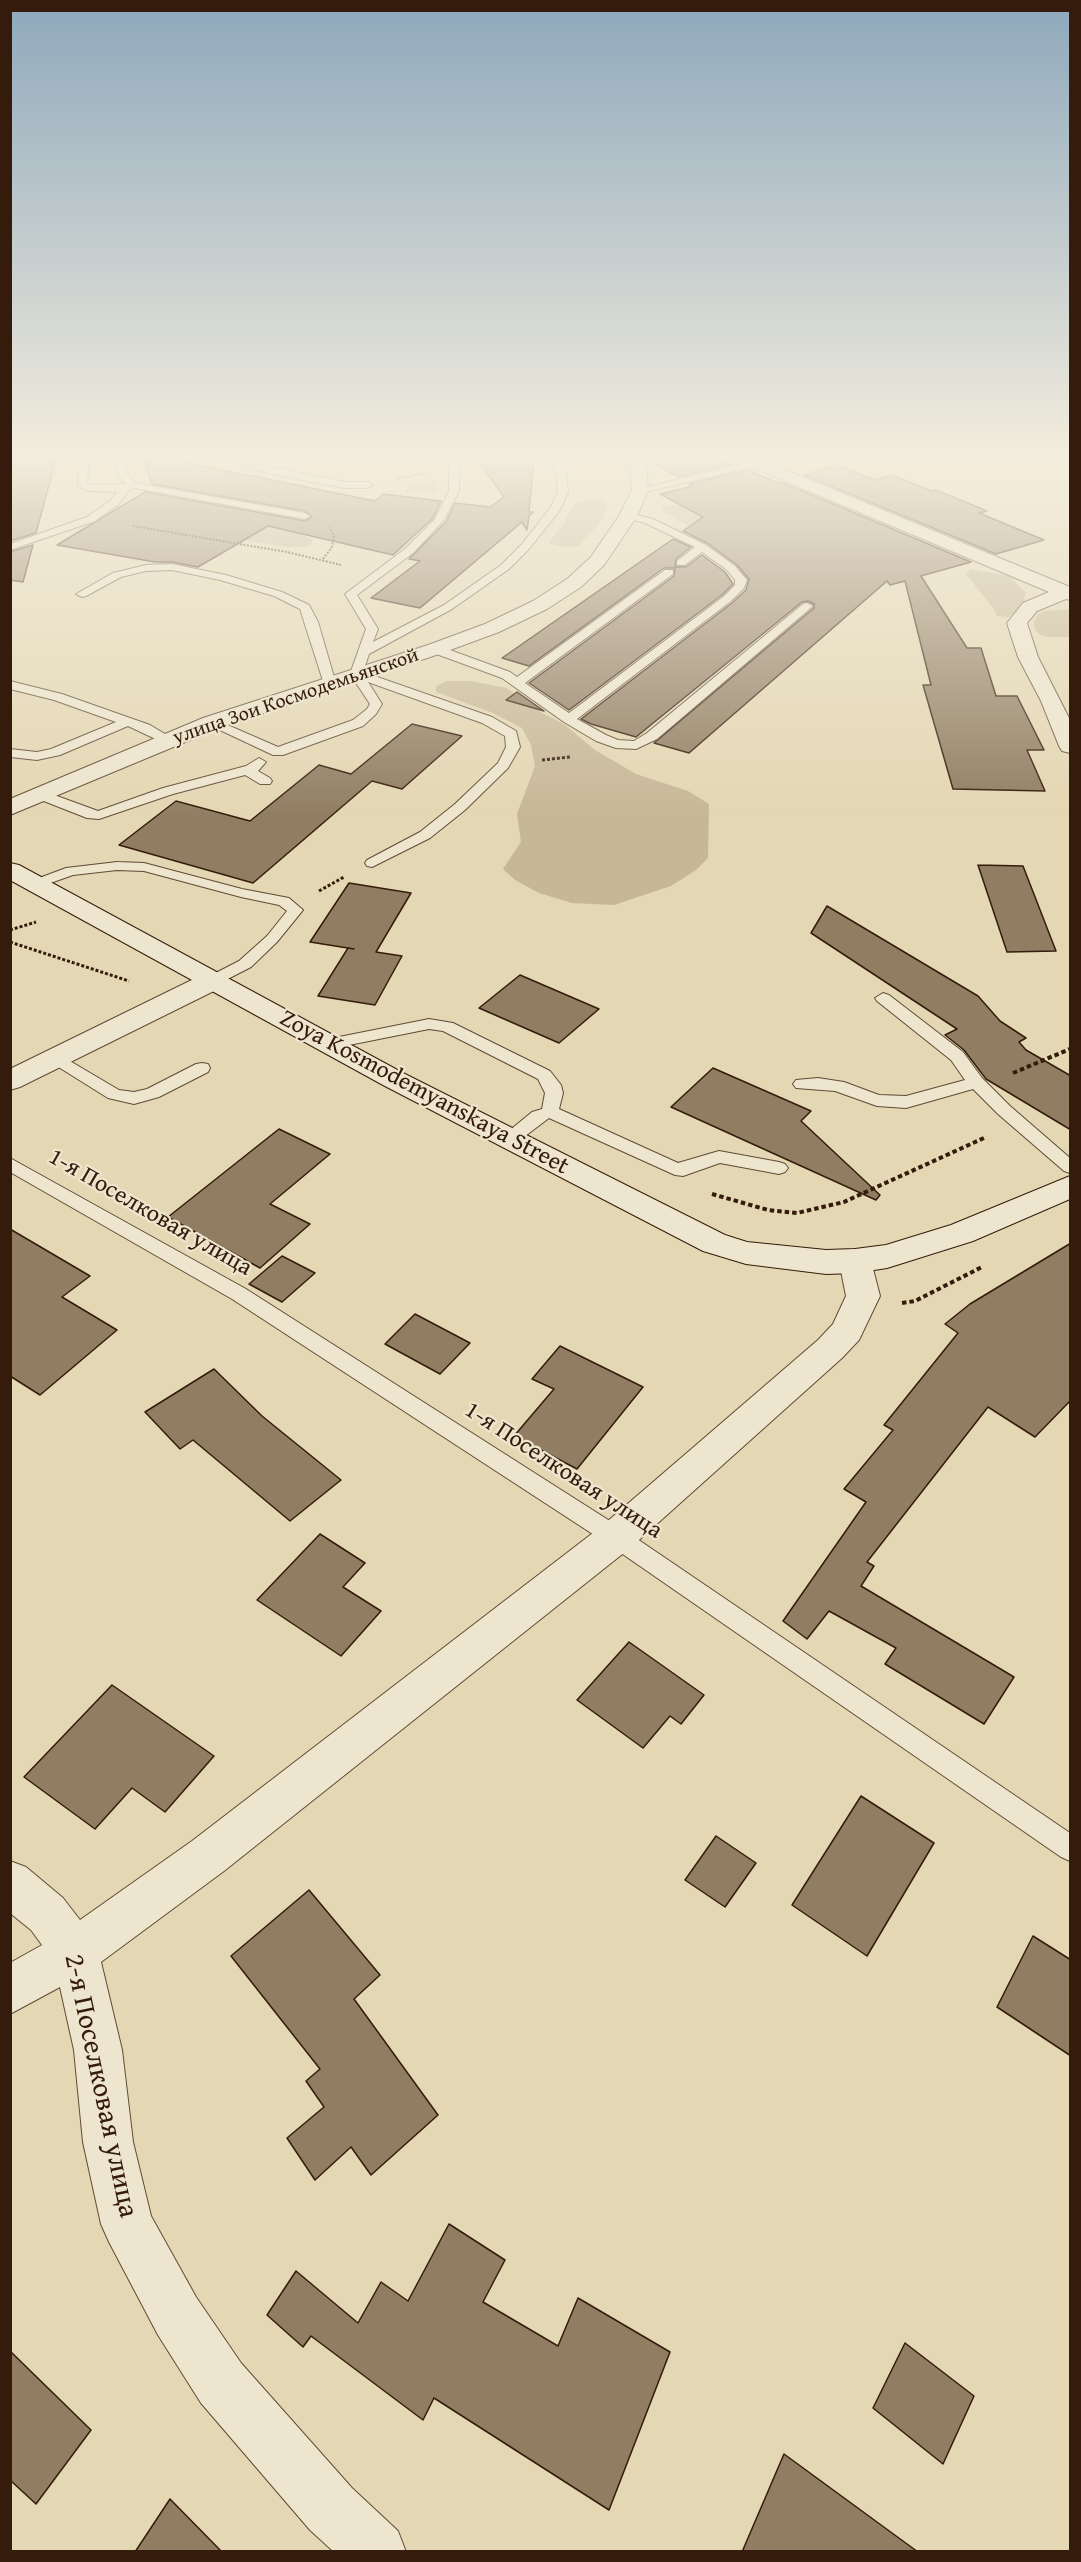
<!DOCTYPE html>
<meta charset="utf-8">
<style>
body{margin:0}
#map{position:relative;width:1081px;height:2562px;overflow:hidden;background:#e4d7b3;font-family:"Gentium Book Plus",serif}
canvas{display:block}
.frame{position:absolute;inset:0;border:12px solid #341b0b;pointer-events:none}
</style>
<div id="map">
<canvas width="1081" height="2562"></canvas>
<div class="frame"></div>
</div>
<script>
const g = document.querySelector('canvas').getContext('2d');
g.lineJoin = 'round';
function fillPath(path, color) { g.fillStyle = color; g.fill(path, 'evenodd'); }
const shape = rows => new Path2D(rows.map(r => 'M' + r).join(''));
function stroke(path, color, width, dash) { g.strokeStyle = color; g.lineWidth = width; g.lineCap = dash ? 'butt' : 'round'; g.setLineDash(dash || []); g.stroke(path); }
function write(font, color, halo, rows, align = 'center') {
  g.font = font + ' "Gentium Book Plus",serif'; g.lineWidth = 4.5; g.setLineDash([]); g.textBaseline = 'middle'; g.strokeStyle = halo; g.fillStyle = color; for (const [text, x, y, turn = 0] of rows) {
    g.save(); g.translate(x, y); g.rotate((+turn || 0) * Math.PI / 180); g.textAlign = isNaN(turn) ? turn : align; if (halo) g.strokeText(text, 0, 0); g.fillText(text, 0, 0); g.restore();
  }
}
fillPath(shape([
 [421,481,437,481,438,493,405,493,407,484],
 [588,499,599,500,609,505,599,524,578,546,566,548,550,544,550,540,562,526,575,503],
 [682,504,708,513,700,531,663,512,662,508,666,505],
 [163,508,295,532,312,539,312,543,306,547,286,547,136,523],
 [970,569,1009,576,1025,592,1024,605,1016,613,1008,617,997,616,993,608,966,574],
 [1070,609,1070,637,1047,637,1039,634,1035,630,1034,622,1038,614,1045,611],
 [447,681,471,681,507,688,542,713,564,724,595,750,636,774,688,791,709,804,708,858,696,870,671,886,614,905,572,903,539,893,515,880,503,869,521,842,517,814,535,766,531,745,522,728,493,713,436,692,436,686]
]), '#c6b796');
const building = shape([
 [10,459,56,459,36,533,10,541,10,459],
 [143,459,190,459,193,464,375,501,383,494,441,501,433,518,393,555,268,526,198,567,172,562,155,562,57,545,145,492,305,521,312,517,305,511,152,484,143,459],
 [477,459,534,459,529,512,533,512,529,516,527,530,522,522,420,608,371,598,420,561,409,559,446,522,455,503,490,507,504,497,477,459],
 [647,459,719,459,732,464,678,477,647,459],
 [838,465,875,480,891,475,932,491,936,490,987,511,979,513,1044,540,996,554,804,475,838,465],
 [747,470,778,483,781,482,971,562,921,576,967,648,981,648,996,696,1017,696,1044,750,1027,750,1045,791,953,789,923,685,931,685,905,581,890,585,887,581,689,753,654,743,814,608,814,604,808,601,802,602,636,737,591,724,581,719,732,603,746,590,749,579,737,565,707,543,683,531,703,517,660,494,693,486,689,484,747,470],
 [673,539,691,547,676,559,675,567,686,567,702,555,725,572,733,584,722,595,569,710,529,683,674,576,675,568,664,568,529,666,502,658,673,539],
 [33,545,23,582,10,580,10,552,33,545],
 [517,692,544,711,506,700,517,692],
 [412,724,462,736,402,789,372,781,253,883,119,845,176,801,250,821,319,765,351,774,412,724],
 [978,865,1023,866,1056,951,1007,952,978,865],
 [349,883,411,893,376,952,402,956,375,1005,318,996,348,948,354,949,310,942,349,883],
 [827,906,978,996,1000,1021,1026,1038,1019,1042,1026,1050,1071,1076,1071,1130,986,1079,964,1050,945,1035,957,1029,811,933,827,906],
 [520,975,599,1009,559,1043,479,1008,520,975],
 [713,1068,811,1111,801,1121,880,1195,876,1200,671,1107,713,1068],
 [279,1129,330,1154,270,1204,310,1224,260,1268,168,1217,279,1129],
 [10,1229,90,1276,62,1297,117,1330,40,1395,10,1376,10,1229],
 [1071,1243,1071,1400,1035,1437,988,1407,867,1562,874,1566,861,1586,1014,1677,984,1724,885,1664,896,1648,829,1611,807,1639,783,1621,866,1502,844,1489,893,1430,884,1425,958,1333,945,1324,970,1304,1071,1243],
 [282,1256,315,1273,282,1302,249,1284,282,1256],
 [415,1314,470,1343,440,1374,385,1344,415,1314],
 [560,1346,643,1387,577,1469,514,1436,554,1389,532,1379,560,1346],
 [214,1369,262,1416,341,1480,290,1521,193,1440,180,1449,145,1412,214,1369],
 [320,1534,365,1563,343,1587,381,1611,341,1656,257,1600,320,1534],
 [629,1642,704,1695,681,1724,670,1716,643,1748,577,1700,629,1642],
 [112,1685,214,1756,165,1812,132,1788,95,1829,24,1777,112,1685],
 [861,1796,934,1843,867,1956,792,1905,861,1796],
 [716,1836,756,1863,725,1907,685,1880,716,1836],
 [309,1890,380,1975,354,1999,438,2115,371,2175,351,2147,315,2180,287,2138,324,2107,306,2081,320,2069,231,1956,309,1890],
 [1033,1936,1071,1960,1071,2056,997,2007,1033,1936],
 [449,2224,505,2260,483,2302,558,2346,578,2298,670,2352,609,2510,434,2398,423,2420,311,2336,303,2347,267,2315,296,2271,358,2323,381,2282,408,2301,449,2224],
 [905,2343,974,2396,943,2464,873,2408,905,2343],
 [10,2351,91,2430,36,2504,10,2480,10,2351],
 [784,2454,918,2552,742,2552,784,2454],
 [170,2499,222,2552,135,2552,170,2499]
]);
fillPath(building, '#907d62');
stroke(building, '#341b0b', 1.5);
const service = shape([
 [79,459,89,459,87,483,90,485,126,484,118,476,114,459,124,459,128,475,136,483,305,513,310,516,305,519,134,488,128,491,119,504,95,521,10,550,10,544,87,517,111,500,117,492,87,491,78,486,79,459],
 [220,459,235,459,344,482,368,482,373,485,368,488,344,488,271,474,220,459],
 [449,459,459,459,459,491,444,520,413,553,357,595,378,629,373,642,444,605,501,565,521,545,551,507,558,492,556,471,549,459,559,459,566,471,568,492,560,510,529,549,509,569,452,609,369,654,363,672,492,717,516,731,520,747,508,768,465,810,430,838,372,867,367,866,365,863,367,860,420,832,455,804,498,763,506,747,505,736,482,723,368,682,382,704,376,714,363,726,283,755,273,755,205,723,206,720,216,720,278,747,353,720,367,709,370,704,350,674,366,629,345,594,405,549,435,519,449,491,449,459],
 [758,460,763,463,761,465,640,493,635,490,758,460],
 [628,513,653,519,706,545,735,566,747,580,744,588,731,601,577,719,606,735,618,740,634,741,647,733,803,604,807,603,813,606,657,739,636,749,616,748,596,741,564,722,502,678,431,652,431,646,439,646,510,672,517,677,665,570,673,570,673,574,525,683,569,713,723,597,735,585,735,580,727,570,702,552,685,565,677,565,677,561,695,547,645,523,624,518,624,514,628,513],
 [172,564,226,575,282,592,309,605,318,622,336,684,334,687,326,687,324,684,300,609,274,596,220,580,172,570,146,571,121,577,86,596,82,597,76,594,113,573,146,565,172,564],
 [10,681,62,694,150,725,175,740,174,743,164,743,128,726,60,755,37,760,10,757,10,749,37,752,51,749,116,722,54,700,10,689,10,681],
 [259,758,266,762,258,771,270,778,272,781,270,784,260,784,245,775,173,794,99,819,87,818,36,798,34,795,41,791,46,792,98,811,163,788,246,766,259,758],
 [117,862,144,863,242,889,289,898,303,910,277,942,251,967,218,984,206,984,204,981,206,978,239,961,267,936,287,911,279,905,241,897,144,871,117,870,73,875,39,887,32,883,34,880,66,868,117,862],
 [883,993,889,995,963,1052,982,1078,1010,1106,1070,1158,1070,1173,1064,1171,998,1114,973,1089,906,1108,877,1106,835,1091,796,1088,793,1084,796,1080,818,1078,844,1082,879,1095,906,1096,965,1080,951,1060,877,1001,875,998,883,993],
 [429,1019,453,1023,550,1071,561,1085,563,1093,559,1109,678,1163,719,1151,779,1162,785,1164,788,1168,785,1172,779,1174,720,1163,683,1176,675,1175,549,1118,516,1143,510,1145,504,1143,501,1139,504,1135,532,1112,542,1109,545,1093,538,1079,443,1031,429,1029,329,1049,323,1048,321,1044,323,1040,329,1039,429,1019],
 [58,1054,119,1090,134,1092,147,1089,196,1064,202,1063,208,1064,210,1068,208,1072,159,1097,134,1104,108,1098,52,1063,50,1059,52,1055,58,1054],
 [10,1158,246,1289,624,1530,1070,1833,1070,1861,1061,1857,608,1544,232,1299,10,1172,10,1158]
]);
const minor = shape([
 [624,459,640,459,646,467,648,490,637,516,604,565,581,587,547,609,499,632,442,653,219,728,10,815,10,799,203,718,428,645,485,624,533,601,567,579,591,557,619,516,632,490,630,467,624,459],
 [738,459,759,459,1070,587,1070,600,1066,599,1037,611,1027,623,1038,657,1070,720,1070,753,1062,751,1059,746,1041,701,1018,657,1007,623,1023,603,1049,592,740,462,738,459],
 [212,973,222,975,225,981,222,987,20,1087,10,1090,10,1069,202,975,212,973],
 [855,1249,867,1253,871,1261,880,1296,859,1340,842,1358,630,1548,224,1871,101,1962,122,2050,133,2142,151,2216,196,2297,241,2363,352,2488,398,2531,406,2552,334,2552,310,2530,201,2403,158,2335,109,2242,101,2224,83,2142,74,2050,60,1987,10,2014,10,1963,42,1945,31,1930,10,1913,10,1861,26,1867,63,1898,80,1920,192,1841,602,1526,818,1340,833,1324,846,1296,839,1261,843,1253,855,1249]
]);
const secondary = shape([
 [10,863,19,865,403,1073,725,1235,747,1242,826,1250,855,1249,886,1245,951,1225,1070,1176,1070,1199,973,1241,887,1268,855,1273,826,1274,746,1264,703,1251,383,1085,10,880,10,863]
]);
stroke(service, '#604a35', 2);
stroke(minor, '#604a35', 2);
stroke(secondary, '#341b0b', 2);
stroke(shape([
 [593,459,600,467],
 [397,479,425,473],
 [133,526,287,552,341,565],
 [323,559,332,547,334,537,330,527]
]), '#341b0b', 2, [2, 1.5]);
stroke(shape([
 [542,760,570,757],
 [319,891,344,877],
 [10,930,36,922],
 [10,942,129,981]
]), '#341b0b', 3, [3, 2]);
stroke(shape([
 [1013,1073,1070,1049],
 [712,1194,768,1210,797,1213,844,1202,986,1137],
 [902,1303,915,1301,982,1267]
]), '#341b0b', 4, [4.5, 3]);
fillPath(service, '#ede5ce');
fillPath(minor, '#ede5ce');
fillPath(secondary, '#ede5ce');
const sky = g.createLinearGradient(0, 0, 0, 817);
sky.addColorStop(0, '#8ea8bc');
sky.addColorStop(0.56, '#f3eddd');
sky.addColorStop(1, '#f3eddd00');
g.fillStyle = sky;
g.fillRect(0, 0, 1081, 817);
write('20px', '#341b0b', '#ede5ce', [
 ["улица Зои Космодемьянской",296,697,-19]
]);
write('24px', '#341b0b', '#ede5ce', [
 ["Zoya Kosmodemyanskaya Street",424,1093,28],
 ["1-я Поселковая улица",150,1213,30],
 ["1-я Поселковая улица",563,1471,33]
]);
write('28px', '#341b0b', '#ede5ce', [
 ["2-я Поселковая улица",100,2086,78]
]);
</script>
